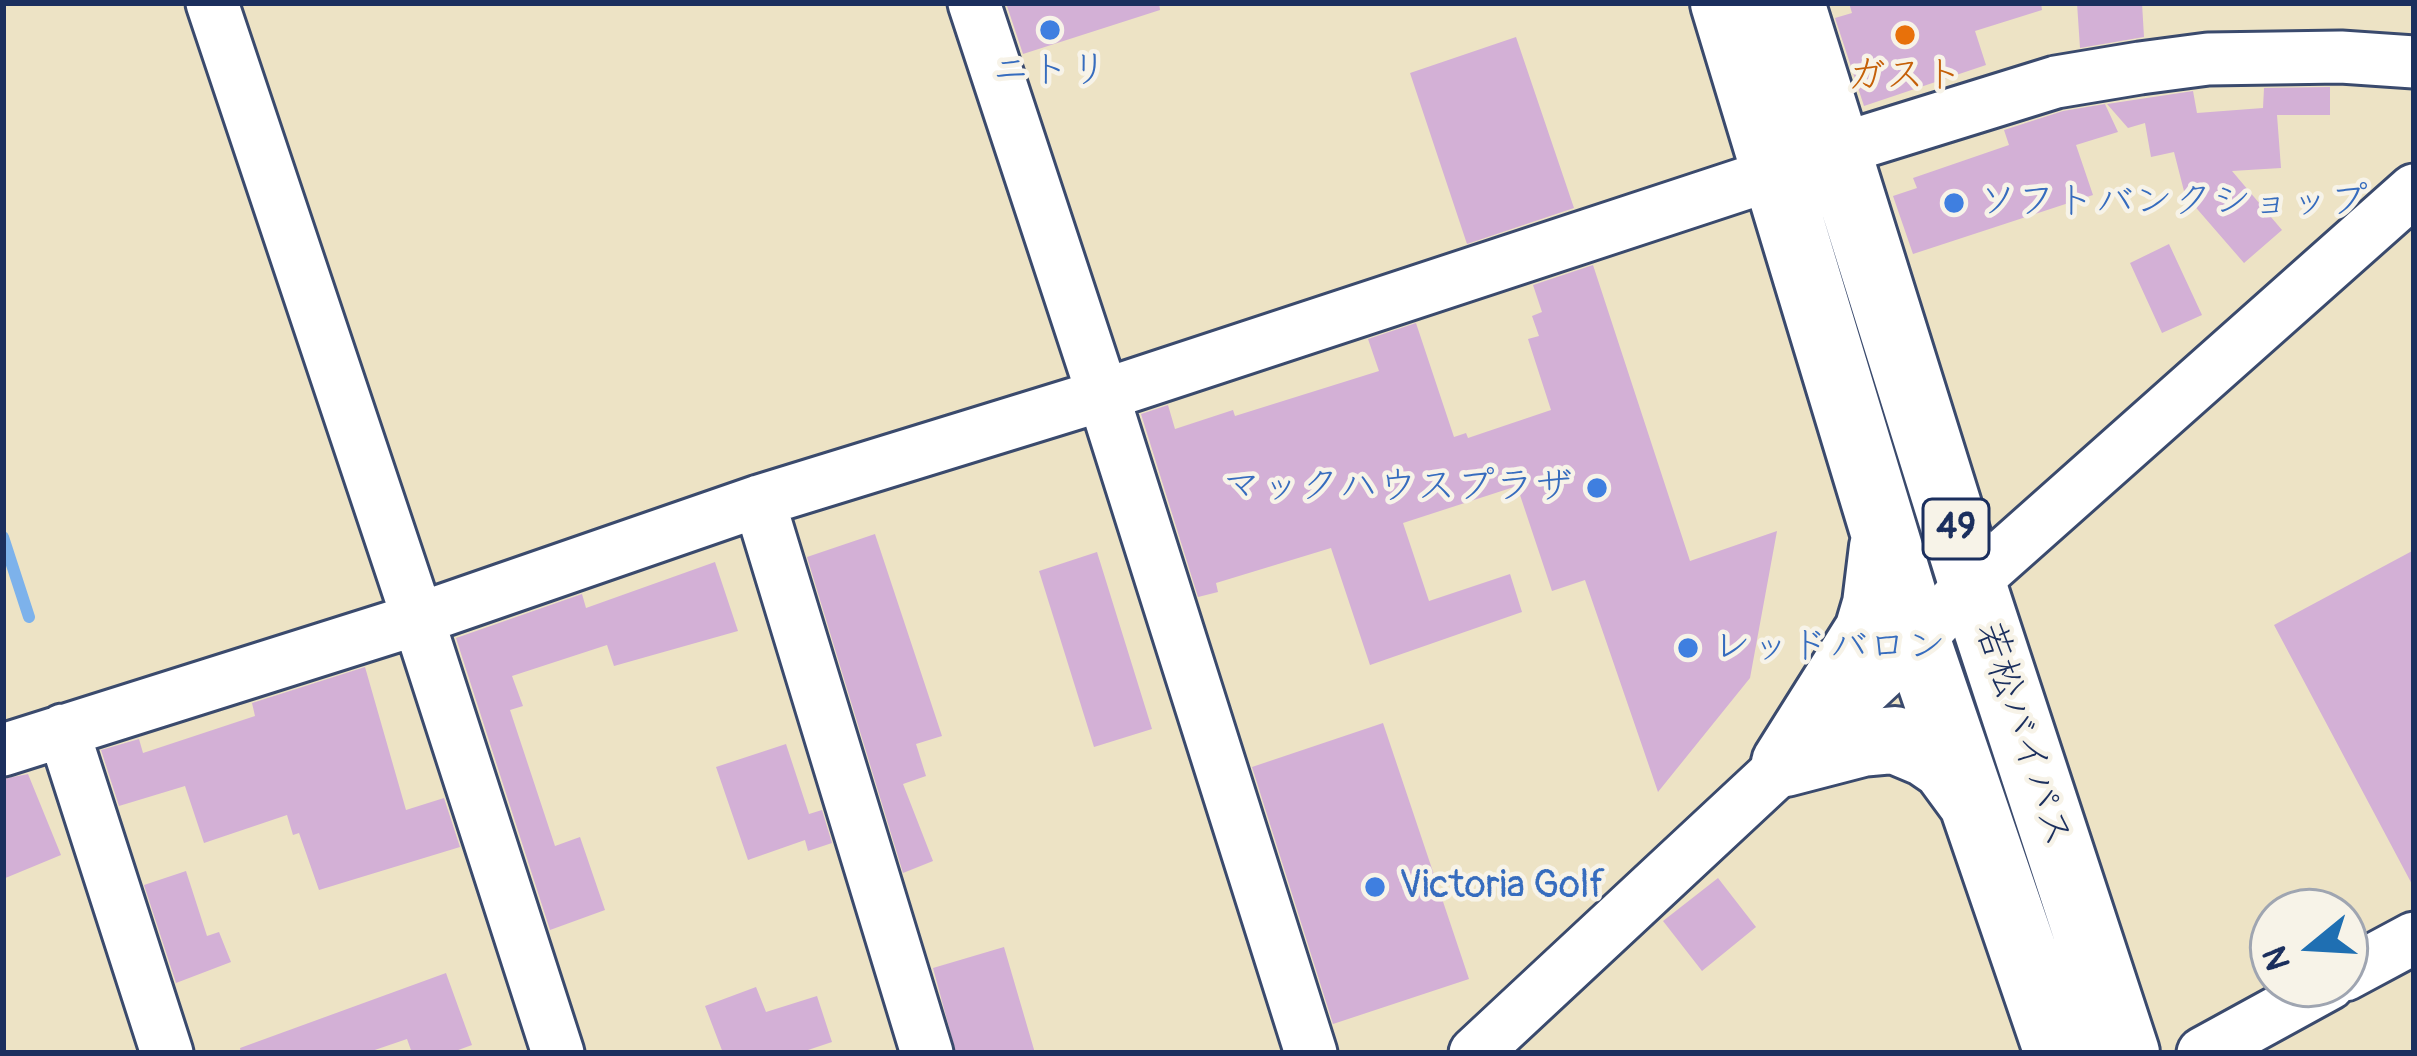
<!DOCTYPE html>
<meta charset="utf-8">
<style>
body{margin:0}
#map{position:relative;width:2417px;height:1056px;overflow:hidden;background:#ede3c5;font-family:Pangolin,sans-serif}
canvas{display:block}
.frame{position:absolute;inset:0;border:6px solid #1b2f5e;pointer-events:none}
.north{position:absolute;left:2249px;top:888px;width:120px;height:120px;box-sizing:border-box;background:#f7f3e8;border:3px solid #9fa5b1;border-radius:50%;rotate:252deg;font-size:33px;font-weight:700;line-height:48px;text-align:center;color:#1b2f5e}
.north::after{content:'';display:block;margin:auto;width:42px;height:54px;background:#1f6fb2;clip-path:polygon(50% 0,100% 100%,50% 72%,0 100%)}
</style>
<div id="map">
<canvas width="2417" height="1056"></canvas>
<div class="frame"></div>
<div class="north">N</div>
</div>
<script>
const g = document.querySelector('canvas').getContext('2d');
g.lineJoin = 'round';
const shape = rows => new Path2D(rows.map(r => 'M' + r).join(''));
function stroke(path, color, width, dash) { g.strokeStyle = color; g.lineWidth = width; g.lineCap = dash ? 'butt' : 'round'; g.setLineDash(dash || []); g.stroke(path); }
function fillPath(path, color) { g.fillStyle = color; g.fill(path, 'evenodd'); }
function write(font, color, halo, rows, align = 'center') {
  g.font = font + ' Pangolin,"Klee One",sans-serif'; g.lineWidth = 9; g.setLineDash([]); g.textBaseline = 'middle'; g.strokeStyle = halo; g.fillStyle = color; for (const [text, x, y, turn = 0] of rows) {
    g.save(); g.translate(x, y); g.rotate((+turn || 0) * Math.PI / 180); g.textAlign = isNaN(turn) ? turn : align; if (halo) g.strokeText(text, 0, 0); g.fillText(text, 0, 0); g.restore();
  }
}
stroke(shape([
 [3,537,29,617]
]), '#7db2eb', 12);
fillPath(shape([
 [1006,3,1159,3,1160,10,1023,54],
 [1849,3,2041,3,2042,10,1975,31,1986,65,1864,106,1835,18,1852,13],
 [2077,3,2142,3,2144,37,2080,48],
 [1516,37,1574,208,1467,244,1410,73],
 [2330,87,2330,115,2277,115,2281,168,2232,171,2282,230,2244,263,2185,195,2174,152,2151,157,2145,123,2128,128,2107,104,2193,91,2197,113,2263,108,2264,88],
 [2105,104,2118,132,2076,145,2093,195,1913,254,1893,196,1917,188,1913,178,2009,145,2004,130,2063,111],
 [2169,244,2202,315,2162,333,2130,263],
 [1593,265,1690,561,1777,531,1750,678,1658,792,1585,580,1552,591,1517,486,1403,523,1429,601,1510,574,1522,612,1370,665,1331,548,1216,583,1218,592,1198,597,1141,414,1168,405,1175,429,1233,410,1235,416,1379,371,1368,339,1416,323,1454,437,1466,433,1468,438,1551,410,1528,339,1539,336,1532,316,1542,312,1533,285],
 [875,534,942,736,916,744,926,776,903,784,933,861,903,873,807,557],
 [2414,550,2414,888,2274,625],
 [1097,552,1152,729,1094,747,1039,571],
 [715,562,738,631,614,666,607,645,512,676,523,706,510,710,555,846,580,837,605,910,550,930,456,638,582,594,586,608],
 [365,667,406,810,444,798,460,847,319,890,299,833,293,835,287,815,204,843,185,786,119,806,101,750,139,739,143,753,255,716,252,703],
 [1383,723,1469,979,1333,1024,1252,767],
 [786,744,809,814,822,810,832,843,808,851,805,840,748,860,716,767],
 [28,774,61,855,3,879,3,779],
 [186,871,207,936,219,932,231,962,176,983,144,885],
 [1718,878,1756,927,1702,971,1663,921],
 [1004,947,1035,1053,956,1053,933,968],
 [446,973,472,1045,450,1053,412,1053,407,1039,366,1053,241,1053,240,1048],
 [756,987,766,1012,817,996,832,1042,799,1053,723,1053,705,1006]
]), '#d3b0d6');
const minor = shape([
 [212,3,418,619,558,1053],
 [974,3,1103,395,1311,1053],
 [1840,149,2056,82,2140,68,2208,59,2341,57,2414,62],
 [759,501,927,1053],
 [63,730,167,1053],
 [3,750,418,619,759,501,1103,395,1777,173],
 [2345,975,2414,938],
 [1475,1053,1917,641,1972,583,2414,190],
 [2203,1053,2329,984]
]);
const highway = shape([
 [1724,3,1917,641,2058,1053],
 [1791,3,1972,583,2126,1053],
 [1785,763,1868,631,1876,604,1883,547],
 [1785,763,1862,743,1895,740,1926,753,1945,766,1970,800]
]);
stroke(minor, '#3a4a6d', 57);
stroke(highway, '#3a4a6d', 72);
stroke(minor, '#fff', 51);
stroke(highway, '#fff', 66);
for (const [x, y, r, color] of [
 [1050,30,12,"#3f7fe0"],
 [1905,35,12,"#e8710a"],
 [1954,203,12,"#3f7fe0"],
 [1597,488,12,"#3f7fe0"],
 [1688,648,12,"#3f7fe0"],
 [1375,887,12,"#3f7fe0"]
]) { const dot = new Path2D(); dot.arc(x, y, r, 0, 2 * Math.PI); g.fillStyle = color; g.fill(dot); stroke(dot, '#f7f3e8', 4.5); }
for (const [x, y, w] of [
 [1956,529,66]
]) { const box = new Path2D(); box.roundRect(x - w / 2, y - 30, w, 60, 9); g.fillStyle = '#f7f3e8'; g.fill(box); stroke(box, '#1b2f5e', 3); }
write('bold 36px', '#1b2f5e', null, [
 ["49",1956,529]
]);
write('39px', '#366cbe', '#f7f3e8', [
 ["ニトリ",1050,72,"center"],
 ["ソフトバンクショップ",1978,203],
 ["マックハウスプラザ",1573,488,"right"],
 ["レッドバロン",1712,648],
 ["Victoria Golf",1399,887]
], 'left');
write('39px', '#c56008', '#f7f3e8', [
 ["ガスト",1905,77]
]);
write('39px', '#1b2f5e', '#f7f3e8', [
 ["若松バイパス",2022,735,72]
]);
</script>
